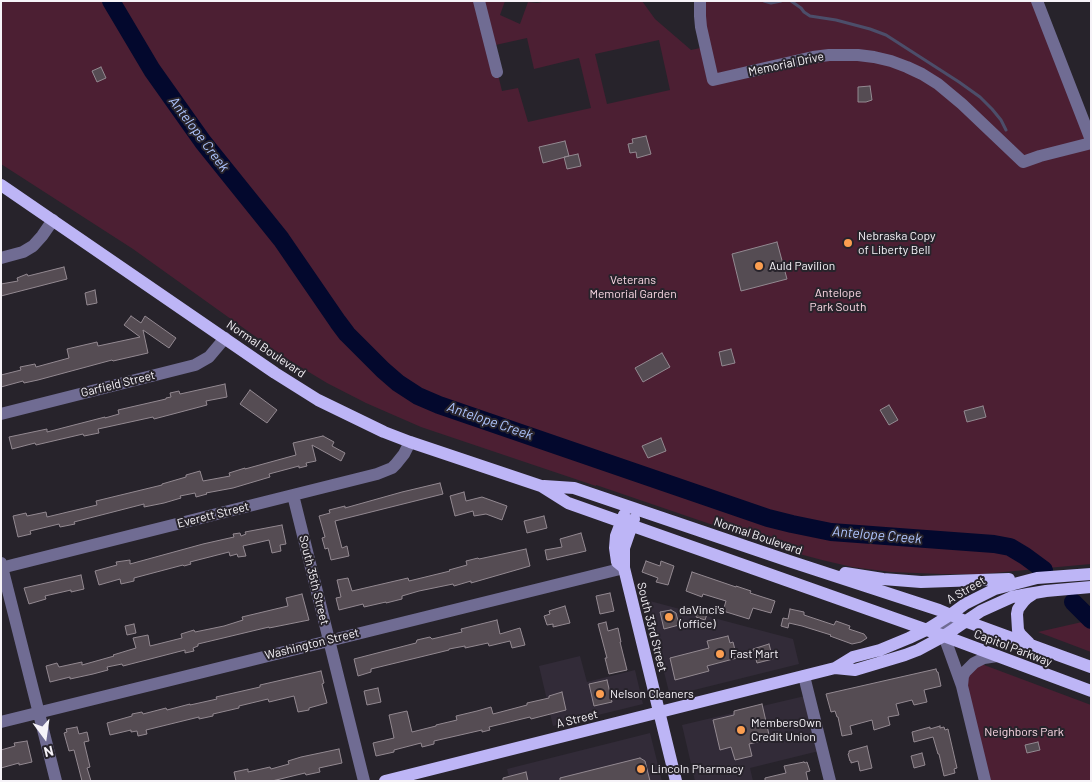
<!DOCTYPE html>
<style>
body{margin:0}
#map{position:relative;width:1092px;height:782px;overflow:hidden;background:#27232b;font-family:Barlow,sans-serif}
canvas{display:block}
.frame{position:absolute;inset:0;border:2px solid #f6f3f8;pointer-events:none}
.north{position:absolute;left:20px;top:712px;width:50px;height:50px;-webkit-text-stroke:4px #27232b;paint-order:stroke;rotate:166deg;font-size:14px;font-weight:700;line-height:20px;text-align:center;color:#f6f3f8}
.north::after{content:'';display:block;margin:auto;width:18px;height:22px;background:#f6f3f8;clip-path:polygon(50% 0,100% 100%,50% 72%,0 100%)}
</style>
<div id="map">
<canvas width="1092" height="782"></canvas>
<div class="frame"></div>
<div class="north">N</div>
</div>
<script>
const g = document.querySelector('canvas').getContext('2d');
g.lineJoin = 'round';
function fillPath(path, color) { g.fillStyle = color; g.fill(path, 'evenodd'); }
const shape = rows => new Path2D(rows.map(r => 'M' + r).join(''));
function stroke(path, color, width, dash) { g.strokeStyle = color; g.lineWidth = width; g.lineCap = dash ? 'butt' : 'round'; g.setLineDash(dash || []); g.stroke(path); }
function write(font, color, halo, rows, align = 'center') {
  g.font = font + ' Barlow,sans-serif'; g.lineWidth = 4; g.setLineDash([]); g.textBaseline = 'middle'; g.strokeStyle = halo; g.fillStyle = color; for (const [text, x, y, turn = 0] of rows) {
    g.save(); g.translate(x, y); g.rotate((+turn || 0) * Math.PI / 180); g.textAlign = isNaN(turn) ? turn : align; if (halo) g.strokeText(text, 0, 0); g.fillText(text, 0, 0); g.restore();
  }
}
fillPath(shape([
 [646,600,793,639,799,664,670,696],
 [580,656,587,682,635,670,643,704,553,726,539,666],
 [809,695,823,750,750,768,753,781,695,781,682,725],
 [650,733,662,781,510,781,507,769]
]), '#322b38');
fillPath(shape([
 [1,1,505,1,500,15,520,24,528,2,537,3,547,1,642,1,655,19,691,50,705,47,700,1,1037,1,1091,140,1091,564,982,574,941,574,891,572,852,567,822,560,792,552,596,485,596,486,421,427,366,403,327,383,284,357,133,249,1,164],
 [527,38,534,69,579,58,591,108,528,122,518,88,502,91,491,46],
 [659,40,670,90,607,104,595,54],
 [1091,620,1091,652,1038,632],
 [976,662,1091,705,1091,781,985,781,963,676]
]), '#4c1f33');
stroke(shape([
 [764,1,771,3,781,1],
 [791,1,801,8,804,12,810,16,836,20,870,29,886,35,959,82,980,97,992,109,1001,120,1006,130]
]), '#4c4e6a', 3);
stroke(shape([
 [111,1,152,70,203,142,281,239,338,322,347,334,383,370,398,383,418,396,439,405,768,518,792,524,831,532,994,544,1010,547,1025,556,1044,570],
 [1073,602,1091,620]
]), '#03082d', 18);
const building = shape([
 [101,67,106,78,97,82,92,71,101,67],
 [870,86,872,100,866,102,858,102,858,87,870,86],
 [646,136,651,154,637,158,636,152,630,153,628,144,633,143,632,139,646,136],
 [565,141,569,156,543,163,539,147,565,141],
 [578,154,581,166,567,169,564,157,578,154],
 [777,242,787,279,741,291,732,254,777,242],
 [64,267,67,279,1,296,1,284,18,281,17,278,27,274,28,276,64,267],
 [95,290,97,303,87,305,85,293,95,290],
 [131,316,141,323,145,316,176,338,169,348,143,330,148,353,113,361,112,360,38,380,24,383,23,381,1,387,1,375,21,370,20,367,35,364,36,367,69,358,67,349,97,342,98,346,140,337,124,325,131,316],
 [731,349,735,363,722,366,719,352,731,349],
 [662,353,670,367,643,382,635,368,662,353],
 [225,384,227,397,206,401,207,405,154,419,153,417,98,429,99,433,84,436,83,434,36,445,35,443,12,449,9,437,47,429,47,432,105,417,105,418,119,414,118,410,166,399,166,398,171,397,170,393,179,391,180,394,225,384],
 [250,390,277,410,267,423,240,404,250,390],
 [889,405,898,420,889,425,880,410,889,405],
 [983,406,986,417,967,422,964,411,983,406],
 [323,436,334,442,332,446,345,453,341,461,312,445,316,461,306,463,307,466,299,468,299,466,269,474,270,477,233,488,206,493,207,494,196,497,195,493,180,496,181,498,164,503,144,507,144,504,74,522,75,524,60,527,59,524,30,531,31,534,18,537,13,516,26,513,27,516,46,512,47,517,76,510,97,505,96,501,162,485,162,484,186,477,186,475,200,471,203,481,230,476,229,473,245,468,245,469,296,455,293,443,323,436],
 [661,438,666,451,648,458,642,446,661,438],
 [440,483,443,494,335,521,342,548,347,546,349,556,331,560,328,548,325,549,322,538,325,537,319,516,330,513,329,510,345,506,345,508,402,492,440,483],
 [464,492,466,501,482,497,507,506,502,520,486,514,474,516,473,511,455,516,450,496,464,492],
 [544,516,547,528,527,533,524,521,544,516],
 [282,525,286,544,280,545,281,551,272,553,269,540,243,546,246,556,238,557,237,554,230,556,229,552,190,562,191,564,184,566,183,565,134,578,134,581,121,584,120,579,99,585,95,571,117,565,116,562,130,560,130,564,203,544,234,537,233,534,240,533,241,536,246,534,245,532,282,525],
 [581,533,586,551,547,560,545,550,562,547,560,539,581,533],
 [526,549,530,566,471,583,471,581,454,586,453,584,419,591,402,596,402,599,386,603,386,602,364,607,363,604,339,610,336,598,341,597,337,580,348,578,352,591,408,578,409,581,450,571,449,570,467,565,466,561,478,558,479,559,526,549],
 [646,561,660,566,661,561,674,566,668,585,656,582,658,578,642,572,646,561],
 [692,572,736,587,736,586,751,591,750,593,775,601,771,613,753,608,749,619,723,611,726,601,703,594,702,597,686,591,692,572],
 [81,575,84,589,71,592,71,590,45,596,46,599,29,604,24,588,81,575],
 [610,593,614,611,600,614,596,596,610,593],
 [302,594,309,620,269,628,269,627,198,644,198,646,193,648,194,651,185,653,185,650,123,666,122,664,107,667,108,670,93,674,70,679,70,677,50,682,46,666,57,663,59,667,82,662,82,665,114,656,113,655,136,648,133,638,148,635,150,646,182,638,181,634,194,630,195,632,224,626,243,620,242,617,288,606,286,598,302,594],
 [565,606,570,623,553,627,553,624,547,625,544,616,550,614,549,611,565,606],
 [699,608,708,611,705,620,696,617,699,608],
 [790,609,804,612,804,615,834,625,836,621,850,626,849,629,864,634,867,638,861,642,852,644,830,636,831,635,802,626,789,623,788,628,781,626,783,618,788,619,790,609],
 [671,610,676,613,679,625,664,629,660,612,671,610],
 [497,620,500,634,520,628,525,645,512,648,510,641,489,646,488,643,465,648,465,646,449,649,449,650,371,669,371,672,358,676,354,659,416,643,417,640,430,637,432,639,462,632,461,629,497,620],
 [606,622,608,631,618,628,621,642,620,642,627,670,609,674,605,658,607,658,598,624,606,622],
 [134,624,136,633,127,635,125,626,134,624],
 [728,636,730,643,733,642,737,658,707,666,709,671,675,680,670,658,709,648,707,641,728,636],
 [769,644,773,659,757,663,753,649,769,644],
 [936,669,937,672,938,672,941,686,924,690,927,702,914,705,912,700,896,704,899,715,888,717,890,725,874,730,872,720,850,726,852,734,842,736,838,717,837,717,835,711,831,712,826,694,936,669],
 [321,671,324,683,322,684,327,703,309,708,309,710,298,712,294,696,269,702,268,699,239,706,239,708,213,714,213,716,199,719,199,717,146,730,147,734,138,736,137,731,131,732,131,730,110,735,107,723,132,716,132,714,142,712,143,714,166,708,167,710,190,704,190,705,217,699,216,697,260,687,260,685,321,671],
 [607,680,612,702,594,706,589,684,607,680],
 [378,688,381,702,367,705,364,691,378,688],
 [562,692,566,710,531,719,530,717,489,727,490,730,482,732,482,730,434,741,434,744,422,747,421,743,394,750,394,752,376,756,373,743,394,738,389,715,407,711,412,732,436,726,436,725,457,720,456,716,477,711,491,707,493,714,527,705,527,703,549,698,549,696,562,692],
 [762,704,770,739,749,744,752,756,735,760,731,747,720,750,713,720,734,715,734,711,762,704],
 [940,726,940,728,944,727,945,730,948,729,957,768,954,769,955,773,944,776,939,754,938,754,933,737,914,742,912,732,930,727,930,729,940,726],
 [77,727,79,734,87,732,89,741,84,742,90,767,87,768,91,781,82,781,74,750,69,751,64,733,67,732,66,729,77,727],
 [27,741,32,762,19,765,19,763,1,768,1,750,15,746,14,743,27,741],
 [1038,742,1040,750,1027,753,1025,745,1038,742],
 [867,746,872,768,860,771,858,761,851,763,851,761,850,761,848,754,849,753,849,751,867,746],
 [339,749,342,763,319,768,320,772,306,775,305,773,272,781,236,781,234,772,248,769,248,772,270,767,271,769,289,764,288,761,301,757,339,749],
 [922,753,925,765,914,768,911,756,922,753],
 [640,758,645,761,650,781,560,781,560,778,640,758],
 [804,762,805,763,807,762,810,771,806,772,808,781,765,781,765,778,786,773,784,766,804,762],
 [526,772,528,781,503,781,503,778,526,772]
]);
fillPath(building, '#554c53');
stroke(building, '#938991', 1);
stroke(shape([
 [479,1,497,72],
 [700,1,700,16,701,27,713,80,813,57,829,55,858,55,874,57,891,61,907,67,922,74,938,84,962,104,1023,162,1040,156,1091,143],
 [1037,1,1091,140],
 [1,258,23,252,33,246,42,236,53,220],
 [1,414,195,365,209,357,225,338],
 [293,495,364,781],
 [1,563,56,781],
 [1,568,377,474,392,468,396,464,404,454,410,442],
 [950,615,944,636,962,686,985,781],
 [804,676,830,781],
 [962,686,963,676,965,672,974,663,984,658,997,656],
 [1,722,624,568]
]), '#706c93', 12);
stroke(shape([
 [1,185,275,373,318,400,384,432,410,442,541,486,568,503,944,636,1091,691],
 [544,486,574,488,789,561,939,610,965,621,1091,667],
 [634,519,624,548,624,568,676,781],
 [622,566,617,562,615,548,616,536,624,515],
 [845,573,883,579,921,582,1009,579],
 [1029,643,1020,634,1018,630,1017,614,1018,609,1024,601,1027,598,1033,594],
 [835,668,855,670,905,655,918,650,944,636,981,611,1012,597,1028,594,1046,591,1091,587],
 [385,781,835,668,853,657,880,650,909,638,926,630,950,615,965,604,995,589,1037,578,1091,574]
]), '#bdb5f6', 12);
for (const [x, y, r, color] of [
 [848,243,5,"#fb9e50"],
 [759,266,5,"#fb9e50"],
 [669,617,5,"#fb9e50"],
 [720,654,5,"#fb9e50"],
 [600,694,5,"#fb9e50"],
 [741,730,5,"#fb9e50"],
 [641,769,5,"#fb9e50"]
]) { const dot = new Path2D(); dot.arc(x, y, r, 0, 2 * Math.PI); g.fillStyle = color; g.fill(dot); stroke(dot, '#27232b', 2); }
write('12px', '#f6f3f8', '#27232b', [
 ["Memorial Drive",786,64,-12],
 ["Normal Boulevard",266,349,34],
 ["Garfield Street",118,384,-14],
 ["Everett Street",213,515,-14],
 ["Normal Boulevard",758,536,19],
 ["South 35th Street",314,580,76],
 ["A Street",966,590,-30],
 ["South 33rd Street",652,627,76],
 ["Washington Street",312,644,-14],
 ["Capitol Parkway",1013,648,21],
 ["A Street",577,719,-14]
]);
write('12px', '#f6f3f8', '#27232b', [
 ["Nebraska Copy",858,236],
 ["of Liberty Bell",858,250],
 ["Auld Pavilion",769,266],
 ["daVinci's",679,610],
 ["(office)",679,624],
 ["Fast Mart",730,654],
 ["Nelson Cleaners",610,694],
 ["MembersOwn",751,723],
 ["Credit Union",751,737],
 ["Lincoln Pharmacy",651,769]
], 'left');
write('12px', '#fad8e4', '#27232b', [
 ["Veterans",633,280],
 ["Memorial Garden",633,294],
 ["Antelope",838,293],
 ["Park South",838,307],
 ["Neighbors Park",1024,732]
]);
write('italic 14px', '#aec4fd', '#27232b', [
 ["Antelope Creek",199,134,53],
 ["Antelope Creek",490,421,19],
 ["Antelope Creek",877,535,5]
]);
</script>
